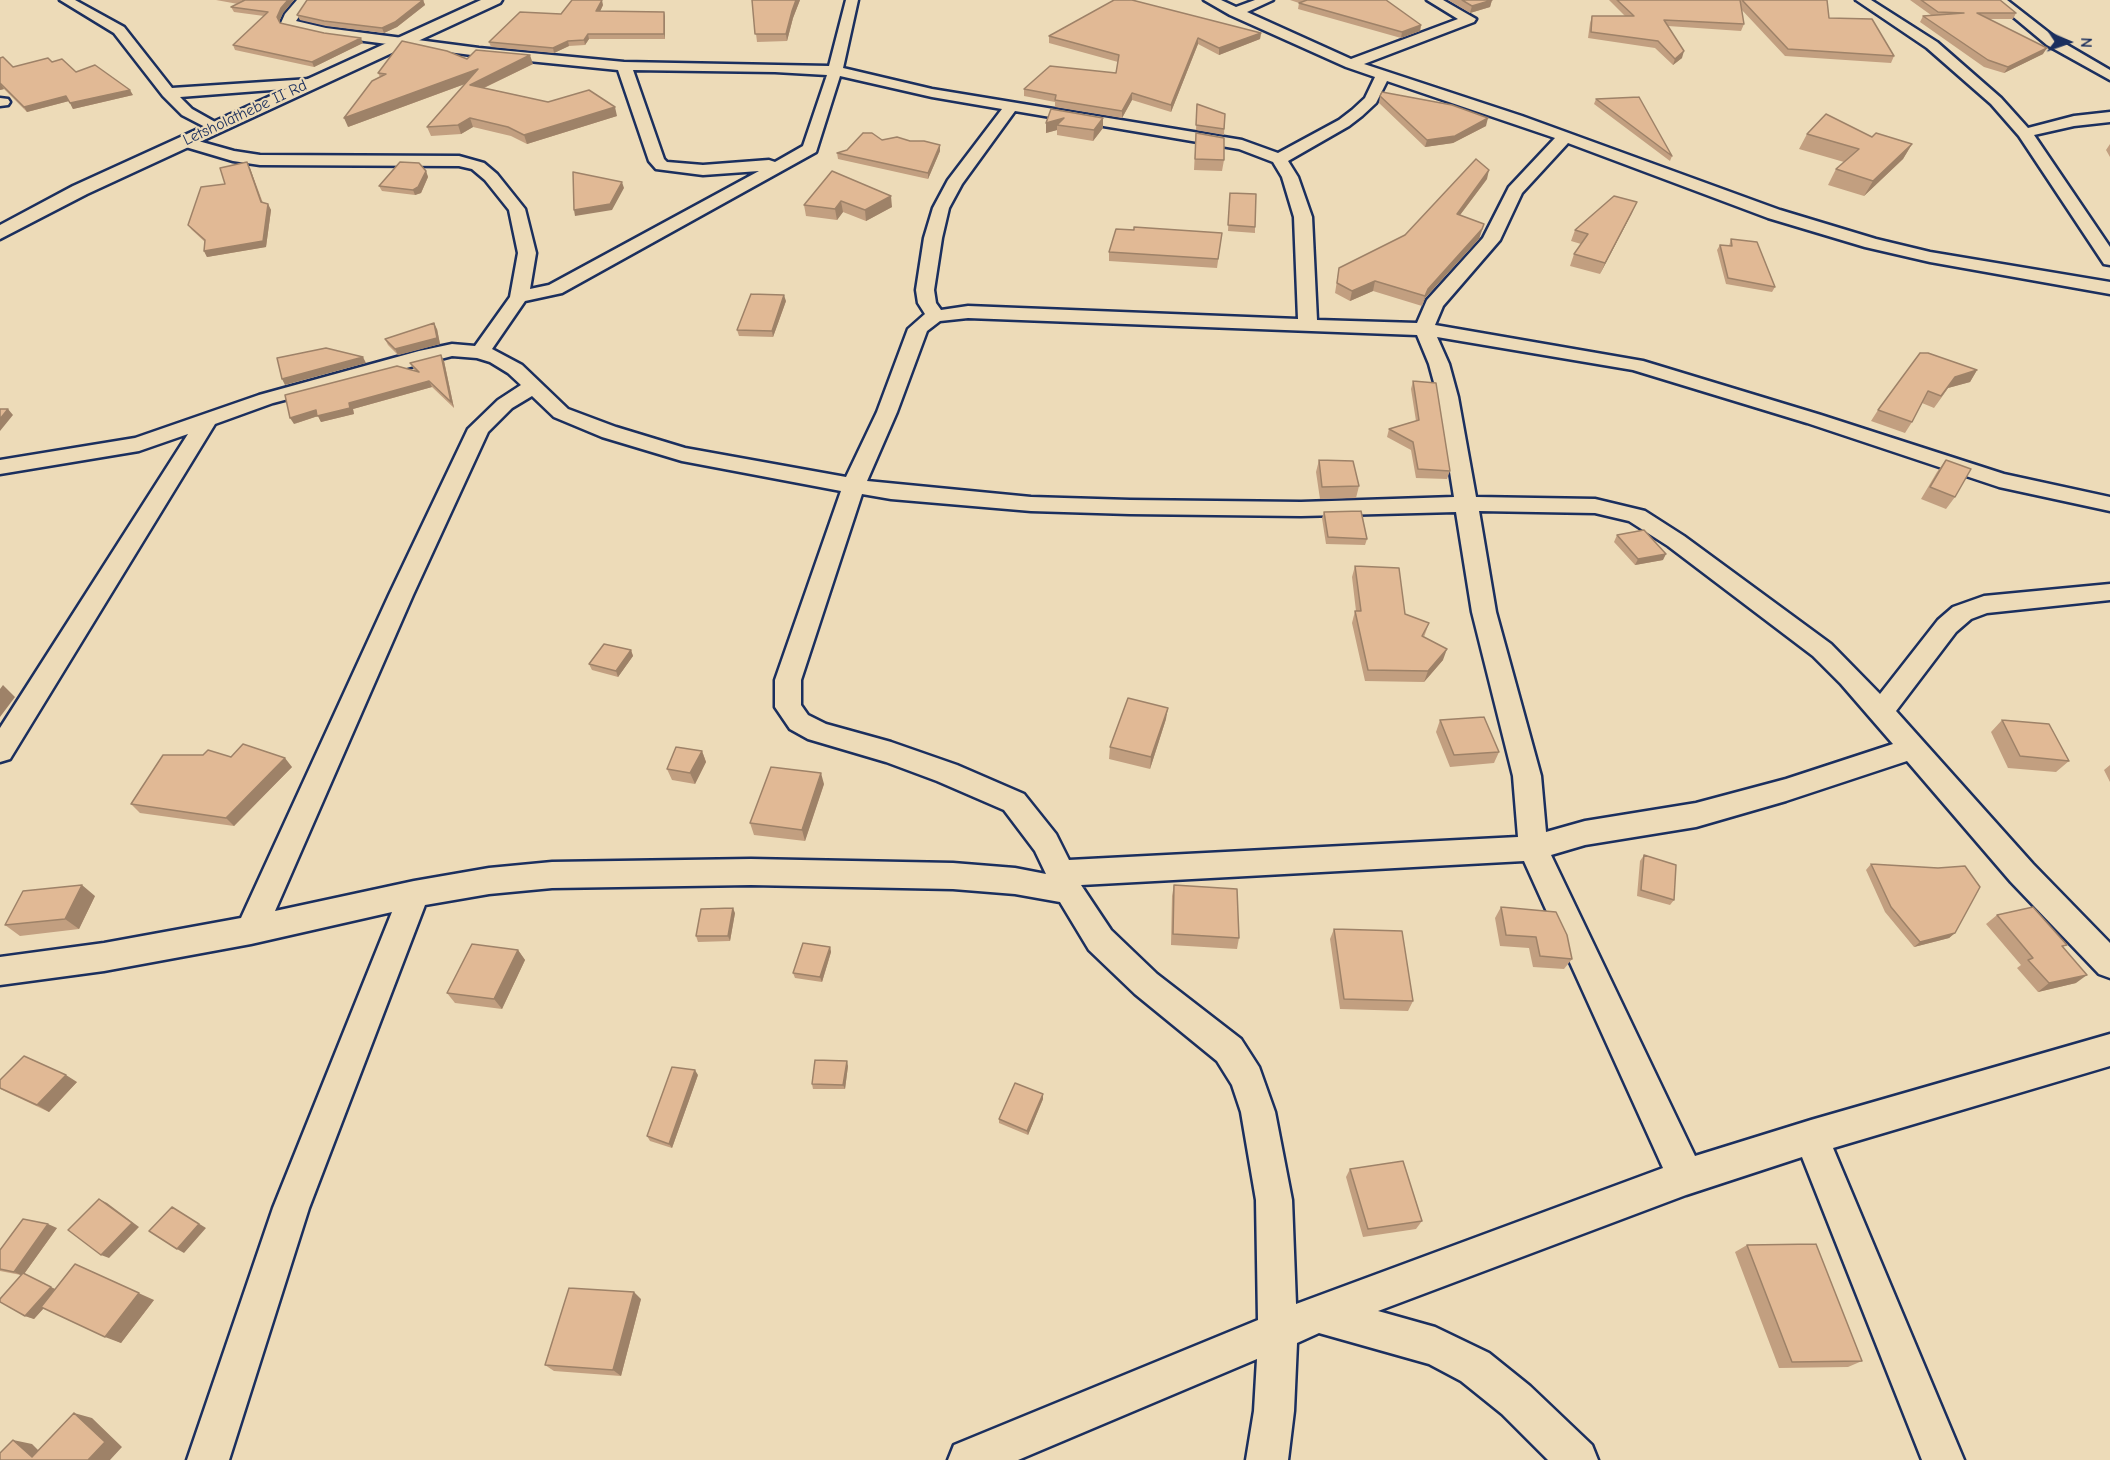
<!DOCTYPE html>
<style>
body{margin:0}
#map{position:relative;width:2110px;height:1460px;overflow:hidden;background:#eddbb8;font-family:"Comic Neue",sans-serif}
canvas{display:block}
.north{position:absolute;left:2038px;top:12px;width:60px;height:60px;-webkit-text-stroke:4px #eddbb8;paint-order:stroke;rotate:92deg;font-size:16px;font-weight:700;line-height:24px;text-align:center;color:#1b2f5e}
.north::after{content:'';display:block;margin:auto;width:21px;height:27px;background:#1b2f5e;clip-path:polygon(50% 0,100% 100%,50% 72%,0 100%)}
</style>
<div id="map">
<canvas width="2110" height="1460"></canvas>
<div class="north">N</div>
</div>
<script>
const ctx = document.querySelector('canvas').getContext('2d');
ctx.lineJoin = 'round';
function poly(rows) {
  const path = new Path2D();
  for (const r of rows) {
    path.moveTo(r[0], r[1]);
    for (let i = 2; i < r.length; i += 2) path.lineTo(r[i], r[i + 1]);
  }
  return path;
}
function stroke(path, color, width, dash) {
  ctx.strokeStyle = color;
  ctx.lineWidth = width;
  ctx.lineCap = dash ? 'butt' : 'round';
  ctx.setLineDash(dash || []);
  ctx.stroke(path);
}
function fill(path, color) {
  ctx.fillStyle = color;
  ctx.fill(path, 'evenodd');
}
function drawText(font, color, halo, rows, align = 'center') {
  ctx.font = font + ' "Comic Neue",sans-serif';
  ctx.lineWidth = 4.5;
  ctx.setLineDash([]);
  ctx.textBaseline = 'middle';
  ctx.strokeStyle = halo;
  ctx.fillStyle = color;
  for (const [text, x, y, turn = 0] of rows) {
    ctx.save();
    ctx.translate(x, y);
    ctx.rotate((+turn || 0) * Math.PI / 180);
    ctx.textAlign = isNaN(turn) ? turn : align;
    if (halo) ctx.strokeText(text, 0, 0);
    ctx.fillText(text, 0, 0);
    ctx.restore();
  }
}
const minor = poly([
 [60,0,75,0,124,27,172,88,310,79,317,83,310,87,180,97,192,109,224,127,216,132,211,130,182,115,163,96,114,33,60,0],
 [297,0,310,0,296,21,326,28,479,48,624,62,829,66,846,0,858,0,843,68,932,89,1242,140,1278,153,1339,120,1352,110,1365,98,1375,77,1346,67,1230,15,1204,0,1221,0,1236,7,1255,0,1273,0,1247,12,1351,59,1458,19,1427,0,1443,0,1476,19,1474,22,1364,64,1522,116,1780,210,1876,239,1930,252,2110,282,2110,294,1930,262,1865,247,1768,218,1568,143,1522,193,1500,240,1443,306,1435,325,1643,361,1821,415,2004,474,2110,497,2110,511,1999,487,1807,423,1633,370,1437,337,1449,364,1458,397,1476,497,1595,499,1645,511,1684,536,1831,644,1880,694,1938,620,1953,607,1984,596,2110,584,2110,600,1987,613,1971,619,1956,632,1896,711,2033,864,2110,943,2110,978,2099,974,2011,882,1907,761,1786,801,1696,827,1585,845,1551,855,1695,1156,1811,1120,2110,1034,2110,1066,1833,1148,1964,1460,1922,1460,1802,1157,1686,1195,1378,1311,1435,1327,1489,1353,1530,1386,1592,1445,1598,1460,1548,1460,1502,1414,1461,1381,1429,1364,1319,1333,1297,1343,1294,1411,1288,1460,1246,1460,1254,1411,1257,1359,1018,1460,948,1460,954,1445,1258,1320,1256,1200,1241,1112,1232,1085,1217,1061,1135,994,1089,950,1060,902,1015,894,953,889,751,885,552,888,489,894,425,905,309,1208,229,1460,187,1460,273,1208,392,912,251,944,104,971,0,985,0,957,104,943,241,918,389,595,468,429,498,400,521,385,508,373,490,362,477,358,452,356,273,403,215,424,10,759,0,762,0,728,188,434,139,451,0,474,0,460,135,438,259,395,419,351,452,344,475,346,510,297,518,253,509,210,485,180,472,169,459,166,260,165,233,161,179,145,176,142,179,139,184,137,234,151,260,155,459,156,484,163,497,174,525,209,536,253,530,289,549,285,759,171,703,175,656,169,649,161,618,70,479,56,326,36,283,26,281,23,285,14,297,0],
 [633,70,775,72,827,75,803,146,775,162,769,160,703,165,667,162,664,159,633,70],
 [840,76,932,97,1002,109,948,180,933,208,924,238,916,290,918,303,925,314,908,329,877,412,846,477,685,448,616,427,568,409,522,365,492,349,525,301,562,293,816,152,840,76],
 [1387,81,1555,138,1509,187,1483,238,1427,300,1417,323,1317,320,1312,217,1298,177,1288,161,1349,126,1362,116,1376,103,1387,81],
 [1015,111,1239,149,1273,162,1282,177,1294,217,1298,319,968,306,941,310,936,303,934,290,942,238,949,208,962,184,1015,111],
 [968,318,1417,335,1429,364,1438,397,1454,497,1301,502,1130,500,1031,497,867,481,897,412,927,331,940,321,968,318],
 [532,396,554,417,602,437,682,461,841,491,775,680,775,707,790,729,808,739,886,762,937,781,1004,810,1035,851,1046,874,1015,868,953,863,751,859,552,862,489,868,414,881,275,911,413,595,488,432,512,408,532,396],
 [862,494,891,499,1031,511,1130,514,1301,516,1456,512,1472,612,1513,776,1518,837,1069,860,1056,834,1024,794,957,765,891,742,826,724,808,715,801,705,801,680,862,494],
 [1479,511,1595,513,1629,521,1668,546,1813,656,1841,684,1893,744,1786,779,1696,803,1585,821,1546,832,1541,776,1496,612,1479,511],
 [1524,861,1663,1168,1296,1304,1292,1200,1275,1112,1259,1067,1241,1039,1157,974,1111,930,1081,885,1524,861],
 [1856,0,1871,0,1937,42,2001,98,2028,128,2074,116,2110,112,2110,122,2074,126,2034,135,2110,247,2110,265,2104,264,2019,136,1991,104,1927,48,1856,0],
 [1993,0,2007,0,2057,39,2110,70,2110,80,2047,45,1993,0],
 [0,98,8,99,10,102,8,105,0,106,0,98]
]);
const tertiary = poly([
 [481,0,502,0,500,3,87,194,0,239,0,225,73,186,481,0]
]);
const wall = poly([
 [216,0,294,0,283,13,279,21,280,23,363,43,314,67,235,50,233,45,264,16,234,12,231,7,238,4],
 [423,0,425,5,397,27,384,33,326,26,300,20,297,15],
 [752,0,800,0,793,18,787,41,757,42],
 [1290,0,1386,0,1421,25,1420,31,1401,38,1298,9,1299,3],
 [1448,0,1492,0,1490,7,1470,13],
 [1609,0,1827,0,1829,18,1894,56,1891,63,1785,56,1741,9,1744,24,1741,31,1668,26,1682,58,1673,65,1655,48,1588,38,1590,23,1592,16,1625,16],
 [1910,0,2000,0,2016,13,2013,19,1990,19,2043,54,2004,73,1984,67,1920,22,1923,16,1931,15],
 [603,5,600,11,664,12,665,17,665,39,589,39,585,45,569,46,554,53,491,47,489,42,561,14],
 [1261,33,1260,39,1219,55,1198,44,1171,112,1132,100,1122,118,1055,107,1055,102,1024,96,1024,89,1116,73,1118,62,1049,43,1049,36],
 [0,58,13,67,52,62,133,95,73,109,69,101,27,112,4,89,0,90],
 [467,59,533,64,484,88,548,102,617,116,527,144,511,136,473,127,461,134,431,136,427,127,465,84,348,127,380,77,378,73],
 [1380,96,1486,126,1453,143,1425,147,1379,103],
 [1596,99,1672,156,1670,161,1594,104],
 [1197,104,1225,114,1224,135,1196,130],
 [1046,123,1103,128,1093,141,1057,135,1057,130,1046,133],
 [1196,133,1224,160,1222,171,1194,170],
 [1807,134,1872,137,1912,144,1903,159,1864,196,1828,185,1836,169,1844,162,1799,149],
 [882,140,940,151,928,179,838,159,837,153],
 [2110,144,2110,157,2106,150],
 [250,168,263,203,268,204,271,210,266,247,207,257,204,251,205,242,192,230,188,225,225,184],
 [426,171,428,177,421,193,415,195,382,191,379,186],
 [832,171,892,207,866,221,843,212,837,220,806,216,804,205],
 [1487,179,1460,215,1484,224,1479,239,1425,298,1422,306,1373,291,1350,301,1335,293,1339,268,1405,235],
 [1230,193,1255,227,1255,233,1228,231],
 [1632,213,1600,274,1570,266,1574,254,1581,244,1571,241,1575,230],
 [1222,233,1217,268,1109,261,1109,252],
 [1731,239,1775,287,1772,292,1726,284,1717,250,1720,245,1729,246],
 [786,301,773,337,739,336,737,330],
 [437,329,440,344,398,355,388,345,385,339],
 [444,361,454,408,432,387,353,409,354,414,321,422,318,416,294,424,415,371,410,363],
 [1977,370,1970,382,1948,388,1934,408,1922,403,1912,422,1905,433,1871,421,1878,410],
 [1413,381,1450,471,1447,479,1416,478,1411,450,1387,437,1389,429,1416,421,1411,389],
 [1319,460,1359,486,1356,498,1320,499,1316,472],
 [1946,460,1955,497,1946,509,1921,499,1937,472],
 [1324,512,1367,539,1365,545,1326,544,1322,518],
 [1617,535,1663,560,1635,565,1614,542],
 [1355,566,1405,614,1429,623,1424,637,1443,660,1424,682,1365,681,1352,623,1355,611,1356,611,1352,577],
 [631,650,633,656,618,677,592,670,589,664],
 [1166,719,1150,769,1109,759,1110,747],
 [1440,720,1499,752,1494,763,1450,767,1436,732],
 [2002,720,2069,761,2056,772,2008,768,1991,732],
 [702,751,706,762,695,784,672,780,667,769],
 [231,757,292,767,234,826,140,813,131,804],
 [2110,765,2110,782,2104,770],
 [824,784,805,841,754,835,750,823],
 [1644,855,1674,900,1670,905,1637,896,1640,861],
 [1871,864,1938,868,1955,933,1949,938,1914,947,1885,912,1866,870],
 [1174,885,1239,938,1237,949,1171,945,1172,896],
 [95,896,79,929,20,936,5,925],
 [1501,907,1572,959,1564,969,1533,967,1529,948,1500,946,1495,918],
 [735,913,730,941,698,942,696,936],
 [1997,915,2063,947,2076,983,2038,992,2017,968,2021,965,1986,924],
 [1334,929,1413,1001,1408,1011,1340,1009,1330,939],
 [830,947,831,952,822,982,795,978,793,973],
 [518,950,525,960,502,1009,455,1003,447,993],
 [848,1066,845,1089,813,1089,812,1084],
 [698,1075,672,1148,650,1141,647,1136],
 [0,1080,77,1082,49,1112,0,1089],
 [1043,1094,1043,1099,1028,1135,999,1123,999,1119],
 [1350,1169,1422,1221,1416,1229,1363,1237,1346,1177],
 [57,1228,24,1274,55,1289,154,1300,121,1343,44,1308,34,1319,25,1316,21,1275,0,1271,0,1250],
 [1747,1245,1862,1361,1848,1367,1779,1368,1735,1252],
 [641,1299,621,1376,554,1371,545,1365]
]);
const shadedWall = poly([
 [288,0,294,0,283,13,279,22,277,17,281,8],
 [423,0,425,5,397,27,384,33,382,28],
 [602,0,603,5,598,16,596,11],
 [796,0,800,0,793,18,787,41,786,34,792,11],
 [1492,0,1490,7,1470,13,1472,6],
 [664,12,665,17,665,39,664,34],
 [1421,25,1420,31,1401,38,1402,32],
 [1261,33,1260,39,1219,55,1219,48],
 [588,34,589,39,585,45,584,40],
 [361,38,363,43,314,67,312,62],
 [1198,38,1198,44,1171,112,1171,105],
 [568,41,569,46,554,53,553,48],
 [2047,48,2043,54,2004,73,2008,67],
 [1684,51,1682,58,1673,65,1675,59],
 [530,55,533,64,473,93,470,85],
 [478,69,481,78,348,127,344,118],
 [0,83,4,89,0,90],
 [130,90,133,95,73,109,70,103],
 [1132,93,1132,100,1122,118,1122,111],
 [66,96,69,101,27,112,24,107],
 [615,107,617,116,527,144,524,135],
 [470,118,473,127,461,134,458,125],
 [1064,118,1057,125,1057,130,1046,133,1046,123],
 [1103,118,1103,128,1093,141,1094,130],
 [1488,118,1486,126,1453,143,1425,147,1427,140],
 [1912,144,1903,159,1864,196,1873,181],
 [940,145,940,151,928,179,928,173],
 [247,162,250,168,264,208,261,202],
 [1489,170,1487,179,1454,223,1457,214],
 [426,171,428,177,421,193,415,195,413,190],
 [622,182,624,188,612,210,575,216,574,210],
 [891,196,892,207,866,221,865,210],
 [841,201,843,212,837,220,835,209],
 [1637,202,1632,213,1600,274,1605,263],
 [268,204,271,210,266,247,207,257,204,251],
 [1484,224,1479,239,1425,298,1422,306,1425,296,1428,289],
 [1375,281,1373,291,1350,301,1352,291],
 [784,295,786,301,773,337,772,331],
 [434,323,437,329,440,344,398,355,395,349],
 [441,355,444,361,454,408,451,402],
 [363,357,366,363,285,385,282,379],
 [1977,370,1970,382,1948,388,1934,408,1955,377],
 [429,381,432,387,353,409,354,414,321,422,318,416,294,424,290,418,316,410,349,403],
 [8,409,13,415,0,431,0,419],
 [1666,554,1663,560,1635,565,1638,559],
 [1447,649,1443,660,1424,682,1428,671],
 [631,650,633,656,618,677,616,671],
 [3,685,15,697,0,717,0,689],
 [1168,708,1166,719,1150,769,1151,757],
 [702,751,706,762,695,784,690,773],
 [285,758,292,767,234,826,226,818],
 [821,773,824,784,805,841,802,830],
 [82,885,95,896,79,929,65,919],
 [733,908,735,913,730,941,728,936],
 [1955,933,1949,938,1914,947,1920,942],
 [830,947,831,952,822,982,820,977],
 [518,950,525,960,502,1009,494,999],
 [2087,975,2076,983,2038,992,2049,983],
 [847,1061,848,1066,845,1089,843,1085],
 [695,1070,698,1075,672,1148,669,1144],
 [66,1075,77,1082,49,1112,37,1105],
 [1043,1094,1043,1099,1028,1135,1027,1131],
 [99,1199,107,1203,139,1227,109,1258,101,1255],
 [172,1207,206,1228,184,1253,177,1249],
 [48,1224,57,1228,24,1274,59,1291,34,1319,25,1316,23,1276,14,1272],
 [92,1272,154,1300,121,1343,105,1337],
 [634,1292,641,1299,621,1376,613,1370],
 [74,1413,92,1418,122,1447,110,1460,88,1460],
 [13,1440,32,1444,48,1460,32,1457]
]);
const building = poly([
 [243,0,288,0,281,8,277,17,280,23,324,33,361,38,312,62,233,45,268,12,231,7,245,0,243,0],
 [307,0,423,0,395,22,382,28,324,21,297,15,307,0],
 [572,0,602,0,596,11,664,12,664,34,588,34,584,40,568,41,553,48,489,42,520,12,561,14,572,0],
 [752,0,796,0,792,11,786,34,755,34,752,0],
 [1114,0,1132,0,1261,33,1219,48,1198,38,1171,105,1132,93,1122,111,1055,100,1056,95,1024,89,1050,66,1116,73,1119,55,1049,36,1114,0],
 [1307,0,1386,0,1421,25,1402,32,1299,3,1307,0],
 [1462,0,1492,0,1472,6,1462,0],
 [1617,0,1740,0,1744,24,1664,20,1684,51,1675,59,1658,41,1591,32,1592,16,1634,16,1617,0],
 [1742,0,1827,0,1829,18,1872,19,1894,56,1788,49,1742,0],
 [1921,0,2000,0,2016,13,1977,13,2047,48,2008,67,1988,60,1923,16,1964,13,1938,12,1921,0],
 [402,41,447,51,467,59,476,50,530,55,470,85,548,102,589,90,615,107,524,135,508,127,470,118,458,125,427,127,478,69,344,118,372,81,386,74,378,73,402,41],
 [3,57,13,67,48,58,52,62,62,59,76,72,95,65,130,90,70,103,66,96,24,107,0,83,0,58,3,57],
 [1382,92,1452,105,1488,118,1455,136,1427,140,1380,96,1382,92],
 [1639,97,1672,156,1596,99,1639,97],
 [1197,104,1225,114,1224,129,1196,125,1197,104],
 [1051,109,1103,118,1094,130,1057,125,1064,118,1046,123,1051,109],
 [1826,114,1872,137,1876,133,1912,144,1873,181,1836,169,1859,149,1807,134,1826,114],
 [863,133,872,133,882,140,897,137,910,141,924,141,940,145,928,173,837,153,847,150,863,133],
 [1196,133,1224,138,1224,160,1195,159,1196,133],
 [1476,159,1489,170,1457,214,1484,224,1482,229,1428,289,1425,296,1375,281,1352,291,1337,283,1339,268,1405,235,1476,159],
 [247,162,261,202,268,204,263,241,204,251,205,240,188,225,201,187,225,184,220,168,247,162],
 [400,162,419,163,426,171,418,187,413,190,379,186,400,162],
 [832,171,891,196,865,210,841,201,835,209,804,205,832,171],
 [573,172,622,182,610,204,574,210,573,172],
 [1230,193,1256,194,1255,227,1228,225,1230,193],
 [1614,196,1637,202,1605,263,1574,254,1588,234,1575,230,1614,196],
 [1134,227,1222,233,1218,259,1109,252,1116,229,1134,230,1134,227],
 [1731,239,1757,242,1775,287,1728,278,1720,245,1732,246,1731,239],
 [751,294,784,295,772,331,737,330,751,294],
 [434,323,437,338,395,349,385,339,434,323],
 [326,348,363,357,282,379,277,358,326,348],
 [1920,353,1928,353,1977,370,1955,377,1941,396,1928,391,1912,422,1878,410,1920,353],
 [441,355,451,402,429,381,349,403,350,408,317,416,316,410,290,418,285,395,397,366,419,372,410,363,441,355],
 [1413,381,1436,383,1450,471,1418,469,1413,442,1389,429,1419,420,1413,381],
 [0,409,8,409,0,419,0,409],
 [1319,460,1353,461,1359,486,1322,487,1319,460],
 [1946,460,1971,469,1955,497,1930,487,1946,460],
 [1361,511,1367,539,1328,537,1324,512,1361,511],
 [1644,530,1666,554,1638,559,1617,535,1644,530],
 [1355,566,1399,568,1405,614,1429,623,1422,636,1447,649,1428,671,1368,670,1355,611,1361,611,1355,566],
 [604,644,631,650,616,671,589,664,604,644],
 [1128,698,1168,708,1151,757,1110,747,1128,698],
 [1484,717,1499,752,1454,755,1440,720,1484,717],
 [2002,720,2049,724,2069,761,2020,756,2002,720],
 [243,744,285,758,226,818,131,804,163,755,203,755,208,750,231,757,243,744],
 [676,747,702,751,690,773,667,769,676,747],
 [771,767,821,773,802,830,750,823,771,767],
 [1644,855,1676,865,1674,900,1641,890,1644,855],
 [1871,864,1938,868,1965,866,1980,887,1955,933,1920,942,1891,907,1871,864],
 [82,885,65,919,5,925,23,891,82,885],
 [1174,885,1237,889,1239,938,1173,934,1174,885],
 [1501,907,1556,912,1567,935,1572,959,1540,956,1536,937,1506,935,1501,907],
 [2033,907,2067,945,2062,946,2087,975,2049,983,2028,960,2033,958,1997,915,2033,907],
 [733,908,728,936,696,936,701,909,733,908],
 [1334,929,1402,931,1413,1001,1344,999,1334,929],
 [803,943,830,947,820,977,793,973,803,943],
 [472,944,518,950,494,999,447,993,472,944],
 [24,1056,66,1075,37,1105,0,1088,0,1080,24,1056],
 [815,1060,847,1061,843,1085,812,1084,815,1060],
 [672,1067,695,1070,669,1144,647,1136,672,1067],
 [1015,1083,1043,1094,1027,1131,999,1119,1015,1083],
 [1403,1161,1422,1221,1368,1229,1350,1169,1403,1161],
 [99,1199,132,1223,101,1255,68,1230,99,1199],
 [172,1207,199,1224,177,1249,149,1231,172,1207],
 [23,1219,48,1224,14,1272,0,1269,0,1250,23,1219],
 [1816,1244,1862,1361,1792,1362,1747,1245,1816,1244],
 [75,1264,139,1293,105,1337,41,1307,75,1264],
 [23,1273,51,1287,25,1316,0,1302,0,1299,23,1273],
 [569,1288,634,1292,613,1370,545,1365,569,1288],
 [74,1413,105,1442,88,1460,0,1460,0,1453,13,1440,32,1457,74,1413]
]);
const farStreetnames = [
 ["Letsholathebe II Rd",245,113,-25]
];
stroke(minor, '#1b2f5e', 5);
stroke(tertiary, '#1b2f5e', 5);
fill(minor, '#eddbb8');
fill(tertiary, '#eddbb8');
fill(wall, '#c29f80');
fill(shadedWall, '#9e8268');
fill(building, '#e1b995');
stroke(building, '#9e8268', 1.5);
drawText('16px', '#1b2f5e', '#eddbb8', farStreetnames);
</script>
